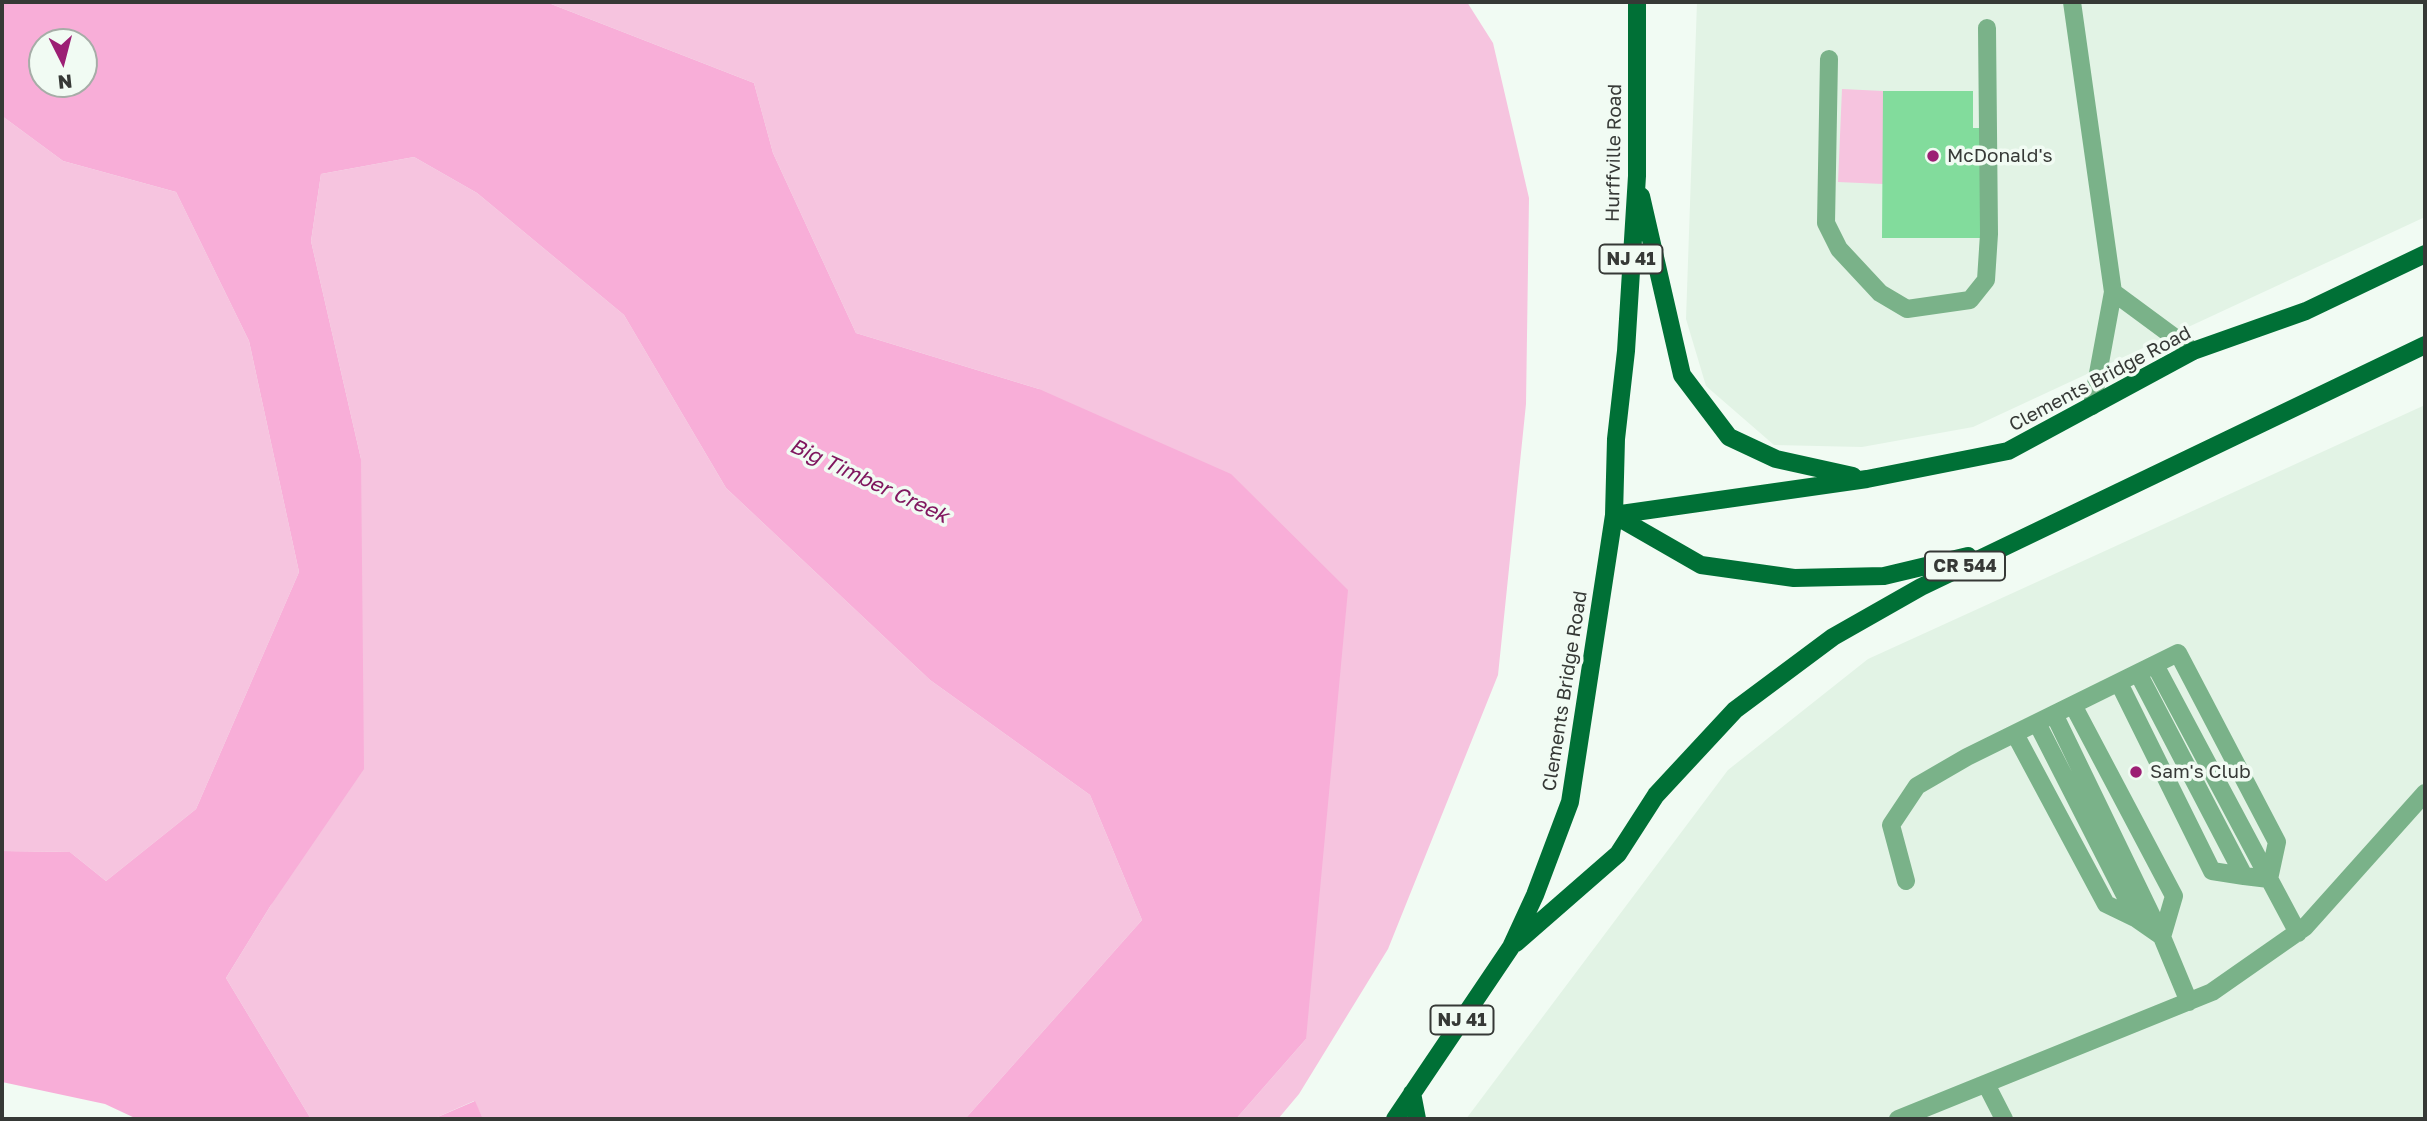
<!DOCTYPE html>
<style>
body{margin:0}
#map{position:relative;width:2427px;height:1121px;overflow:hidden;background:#f1fbf3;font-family:"Golos Text",sans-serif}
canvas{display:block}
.frame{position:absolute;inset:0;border:4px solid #363936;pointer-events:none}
.north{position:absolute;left:28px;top:28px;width:70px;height:70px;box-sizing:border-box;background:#f1fbf3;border:2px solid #a6ada7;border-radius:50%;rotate:174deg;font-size:19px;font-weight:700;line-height:28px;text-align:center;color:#363936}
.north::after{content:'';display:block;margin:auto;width:24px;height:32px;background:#9c1f74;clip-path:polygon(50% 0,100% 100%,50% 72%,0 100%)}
</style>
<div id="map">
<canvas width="2427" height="1121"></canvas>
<div class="frame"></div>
<div class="north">N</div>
</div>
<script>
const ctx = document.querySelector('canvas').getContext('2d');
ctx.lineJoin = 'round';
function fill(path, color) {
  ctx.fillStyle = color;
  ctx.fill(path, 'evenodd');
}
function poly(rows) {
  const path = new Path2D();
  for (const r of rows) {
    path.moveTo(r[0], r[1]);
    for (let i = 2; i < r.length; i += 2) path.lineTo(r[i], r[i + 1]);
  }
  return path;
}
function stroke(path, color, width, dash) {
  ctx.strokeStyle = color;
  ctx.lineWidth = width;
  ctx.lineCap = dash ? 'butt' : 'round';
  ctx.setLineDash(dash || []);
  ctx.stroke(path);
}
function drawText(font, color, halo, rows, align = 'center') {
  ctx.font = font + ' "Golos Text",sans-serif';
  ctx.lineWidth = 7;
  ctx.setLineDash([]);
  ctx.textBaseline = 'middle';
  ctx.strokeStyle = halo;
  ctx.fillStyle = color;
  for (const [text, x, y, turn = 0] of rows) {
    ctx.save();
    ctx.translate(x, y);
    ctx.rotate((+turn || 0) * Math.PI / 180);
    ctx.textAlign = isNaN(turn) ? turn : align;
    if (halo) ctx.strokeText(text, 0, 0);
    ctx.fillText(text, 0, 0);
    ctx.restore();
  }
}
const built = poly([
 [1697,2,2425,2,2425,217,1973,427,1862,447,1774,445,1706,386,1686,319],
 [2425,405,2425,1119,1466,1119,1728,770,1868,659]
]);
const green = poly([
 [546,2,1467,2,1493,43,1529,198,1526,404,1498,675,1388,949,1299,1094,1278,1119,1236,1119,1306,1039,1039,389,856,333,773,153,754,83],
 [1842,89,1883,91,1883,184,1838,182],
 [2,116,63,161,176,192,249,341,299,572,196,809,106,881,70,852,2,851],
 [414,157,477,193,624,315,726,488,930,680,1090,795,1142,920,965,1119,483,1119,474,1101,433,1119,311,1119,226,978,271,905,361,459,311,241,321,174]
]);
const water = poly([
 [2,2,546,2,754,83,773,153,856,333,1039,389,1231,474,1348,590,1306,1039,1236,1119,965,1119,1142,920,1090,795,930,680,726,488,624,315,477,193,414,157,321,174,311,241,361,459,364,769,271,905,226,978,311,1119,137,1119,105,1104,2,1082,2,851,70,852,106,881,196,809,299,572,249,341,176,192,63,161,2,116],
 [42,42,84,42,84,84,42,84],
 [475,1101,483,1119,433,1119]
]);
const building = poly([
 [1883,91,1973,91,1973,128,1983,128,1982,238,1882,238]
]);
const service = poly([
 [2072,2,2113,292,2092,406],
 [1829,59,1826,223,1839,249,1880,293,1907,309,1970,300,1986,280,1989,234,1987,28],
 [2113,292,2193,351],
 [2155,665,2298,933],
 [2138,673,2244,876,2269,879],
 [2119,683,2212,871,2244,876],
 [2073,705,2174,896,2162,937],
 [2054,714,2162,937,2189,1002],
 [2037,723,2137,919,2160,935],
 [2015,734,2106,904,2137,919],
 [1906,881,1891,825,1917,786,1967,757,2178,653,2277,842,2269,879],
 [1986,1084,2004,1119],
 [1898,1119,2212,992,2305,927,2425,793]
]);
const primary = poly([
 [1641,196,1682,375,1729,437,1776,459,1853,476],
 [1614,515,1867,479,2008,451,2193,351,2306,311,2425,254],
 [1614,515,1701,565,1794,578,1884,576,1968,556],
 [1516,943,1618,854,1656,795,1735,710,1833,637,1921,587,2425,345],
 [1412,1093,1417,1119],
 [1395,1119,1511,947,1535,895,1570,802,1614,515,1616,439,1626,351,1637,176,1637,2]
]);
const markers = [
 [1933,156,7,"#9c1f74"],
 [2136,772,7,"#9c1f74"]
];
const shields = [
 [1631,259,63],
 [1965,566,80],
 [1462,1020,63]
];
const shieldNames = [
 ["NJ 41",1631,259],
 ["CR 544",1965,566],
 ["NJ 41",1462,1020]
];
const streetNames = [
 ["Hurffville Road",1614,153,-89],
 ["Clements Bridge Road",2100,379,-28],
 ["Clements Bridge Road",1565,691,-81]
];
const poiNames = [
 ["McDonald's",1947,156],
 ["Sam's Club",2150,772]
];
const waterNames = [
 ["Big Timber Creek",869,481,25]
];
fill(built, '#e2f3e5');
fill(green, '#f6c4df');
fill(water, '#f8aed8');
fill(building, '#82dc9c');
stroke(service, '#7ab289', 18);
stroke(primary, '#007036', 18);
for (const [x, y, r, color] of markers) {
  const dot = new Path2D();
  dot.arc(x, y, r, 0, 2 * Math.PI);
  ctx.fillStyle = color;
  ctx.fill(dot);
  stroke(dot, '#f1fbf3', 2.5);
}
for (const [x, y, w] of shields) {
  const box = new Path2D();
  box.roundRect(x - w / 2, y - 14.5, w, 29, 5);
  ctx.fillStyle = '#f1fbf3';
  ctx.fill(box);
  stroke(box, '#363936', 2);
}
drawText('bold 18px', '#363936', null, shieldNames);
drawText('19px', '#363936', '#f1fbf3', streetNames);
drawText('19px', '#363936', '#f1fbf3', poiNames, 'left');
drawText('italic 21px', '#80175f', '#f1fbf3', waterNames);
</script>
